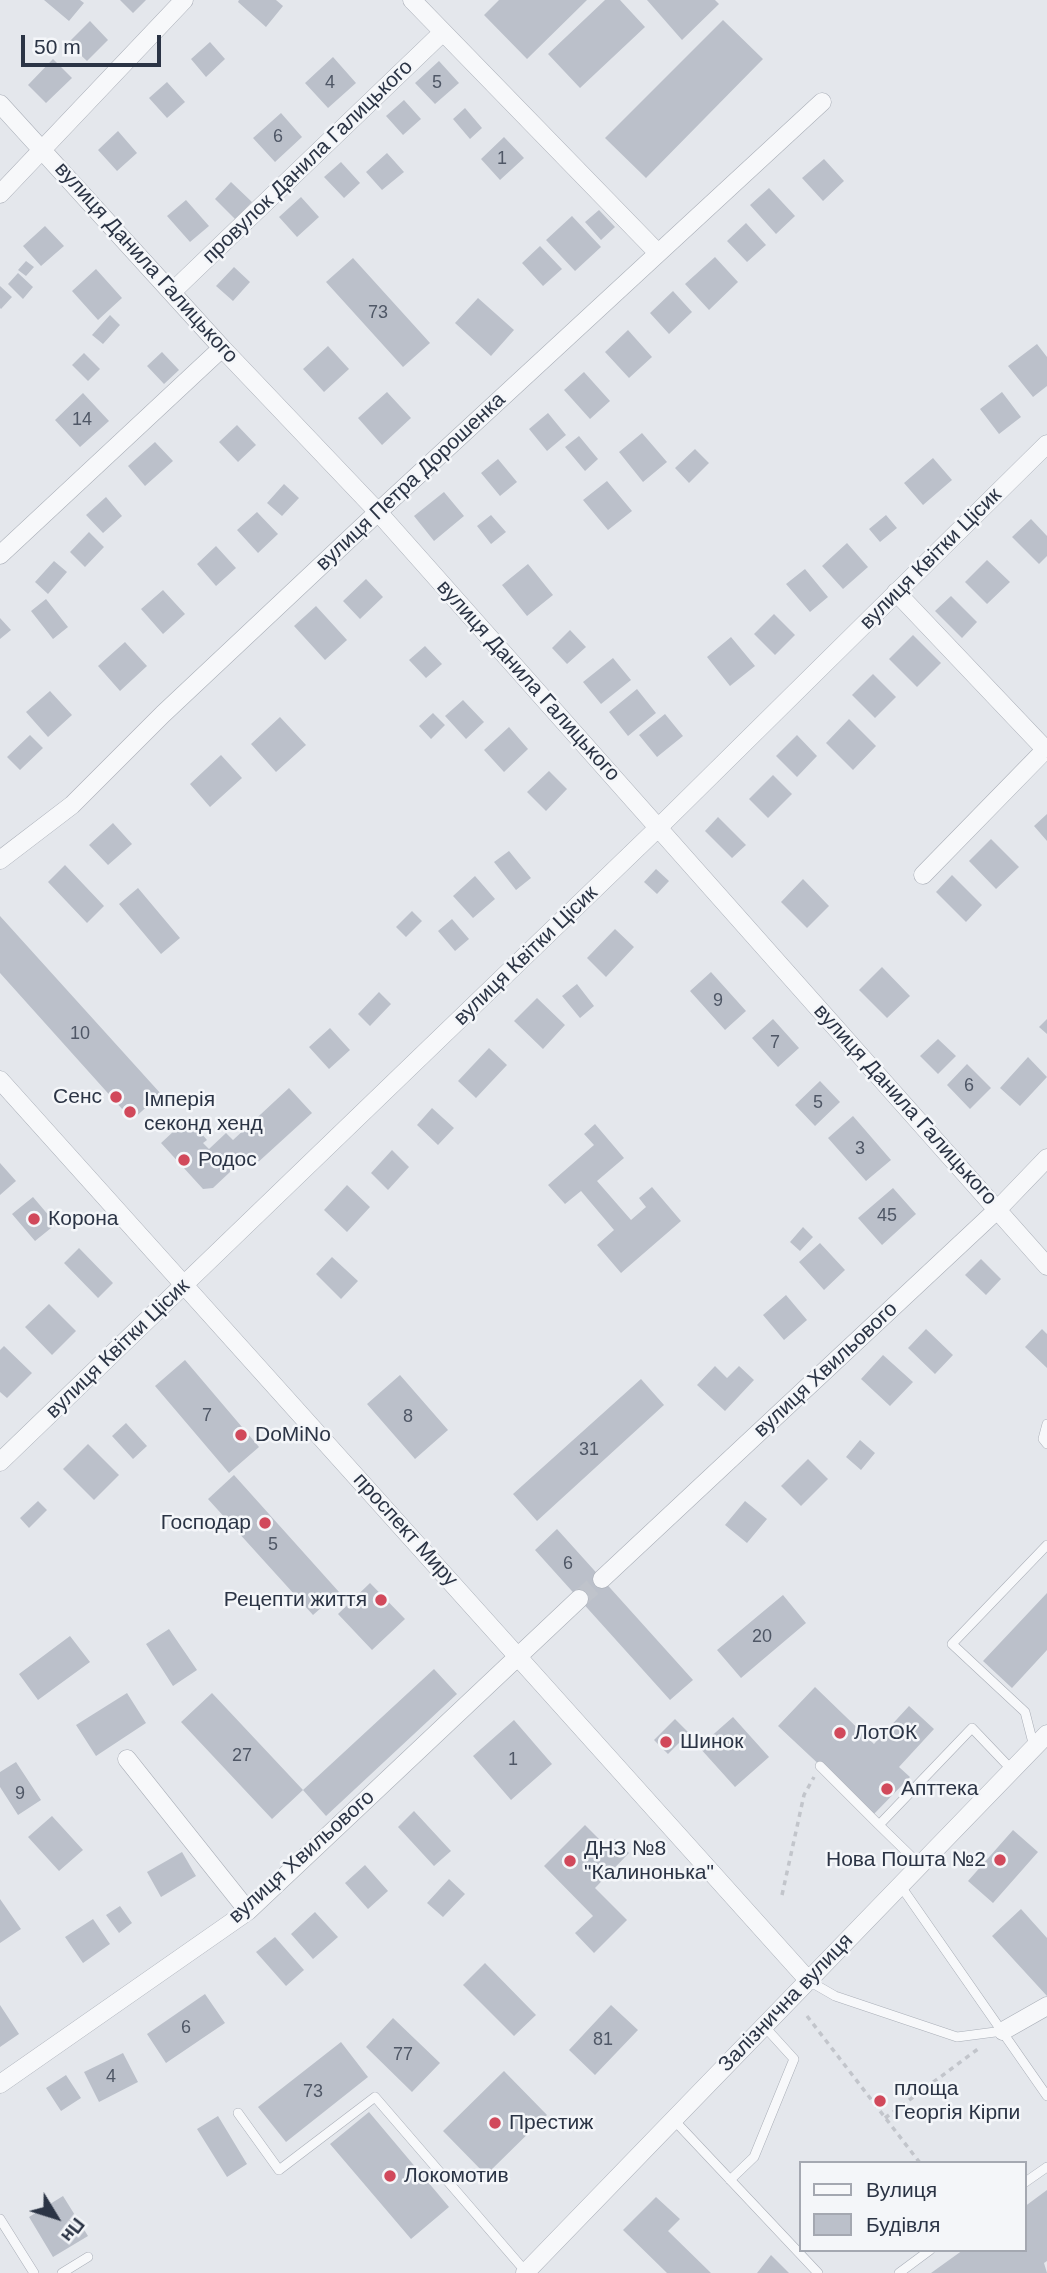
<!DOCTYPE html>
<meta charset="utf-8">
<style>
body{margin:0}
#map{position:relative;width:1047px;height:2273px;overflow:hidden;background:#e4e7ec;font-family:Arial,sans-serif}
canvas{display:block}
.legend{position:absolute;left:799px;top:2161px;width:228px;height:91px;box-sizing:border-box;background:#f4f6f9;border:2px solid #a4a8b1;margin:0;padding:9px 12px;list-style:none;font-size:21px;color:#2b3445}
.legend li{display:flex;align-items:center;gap:14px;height:35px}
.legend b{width:35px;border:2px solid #a4a8b1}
.north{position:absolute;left:21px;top:2182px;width:70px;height:70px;-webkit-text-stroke:5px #f4f6f9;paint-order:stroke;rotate:128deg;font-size:19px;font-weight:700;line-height:28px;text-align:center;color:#2b3445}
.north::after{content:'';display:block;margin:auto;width:24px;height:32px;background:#2b3445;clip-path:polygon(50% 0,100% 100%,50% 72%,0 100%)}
.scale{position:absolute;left:21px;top:35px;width:140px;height:32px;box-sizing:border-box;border:4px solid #2b3445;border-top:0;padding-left:9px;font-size:21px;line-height:24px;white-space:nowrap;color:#2b3445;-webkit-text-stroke:5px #f4f6f9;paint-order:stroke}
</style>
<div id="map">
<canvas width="1047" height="2273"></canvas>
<ul class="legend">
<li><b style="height:9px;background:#f7f8fa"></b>Вулиця</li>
<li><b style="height:19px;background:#bbc0ca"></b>Будівля</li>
</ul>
<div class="north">Пн</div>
<div class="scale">50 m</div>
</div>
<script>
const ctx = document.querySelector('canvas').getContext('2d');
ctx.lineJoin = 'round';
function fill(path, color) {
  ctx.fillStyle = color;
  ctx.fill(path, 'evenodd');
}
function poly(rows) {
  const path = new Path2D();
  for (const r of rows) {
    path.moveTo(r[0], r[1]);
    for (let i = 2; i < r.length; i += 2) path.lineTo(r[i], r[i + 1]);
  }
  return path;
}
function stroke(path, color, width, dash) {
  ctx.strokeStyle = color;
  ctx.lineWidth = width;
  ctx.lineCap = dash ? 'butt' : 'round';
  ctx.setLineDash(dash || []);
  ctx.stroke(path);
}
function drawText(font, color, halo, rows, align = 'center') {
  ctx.font = font + ' Arial,sans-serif';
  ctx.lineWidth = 5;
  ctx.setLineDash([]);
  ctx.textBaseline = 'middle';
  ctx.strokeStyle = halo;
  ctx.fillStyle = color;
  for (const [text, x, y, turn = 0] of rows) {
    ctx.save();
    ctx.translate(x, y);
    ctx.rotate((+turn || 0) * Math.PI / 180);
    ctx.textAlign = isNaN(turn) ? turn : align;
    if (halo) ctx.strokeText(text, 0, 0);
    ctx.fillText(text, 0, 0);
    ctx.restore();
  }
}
const building = poly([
 [44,0,80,0,84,3,69,21],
 [120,0,146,0,133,13],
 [239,0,276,0,283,6,266,27,238,2],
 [499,0,587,0,527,59,484,15],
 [605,0,620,0,645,27,580,88,548,54],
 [647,0,715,0,719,4,682,40],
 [723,20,763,59,646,178,605,138],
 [90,21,108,40,87,61,68,43],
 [210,42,225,59,206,77,191,59],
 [333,57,356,83,328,108,305,83],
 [53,59,72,78,46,103,28,85],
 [439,61,459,83,435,104,415,83],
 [167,82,185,102,167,118,149,98],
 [404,100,421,119,403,135,386,116],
 [465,108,482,128,470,139,453,119],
 [281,113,302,137,275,162,253,138],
 [118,131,137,153,117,171,98,150],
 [504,137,524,158,500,180,481,159],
 [387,153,404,172,382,190,366,172],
 [824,159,844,181,823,201,802,178],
 [341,162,360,183,344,198,324,177],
 [231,182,252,202,235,219,215,199],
 [769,188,795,216,776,234,750,205],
 [301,197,319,217,297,237,279,217],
 [186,200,209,226,190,242,167,216],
 [599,210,615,227,601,240,585,222],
 [572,216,601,247,575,271,546,240],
 [746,223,766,245,747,262,727,241],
 [45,226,64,246,41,266,23,246],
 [540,246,562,269,543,286,522,263],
 [715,257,738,282,709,310,685,284],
 [353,258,430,343,403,367,326,282],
 [26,261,34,267,26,276,18,270],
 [234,267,250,282,233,301,216,286],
 [96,269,122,298,98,320,72,291],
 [18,273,33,287,23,299,8,284],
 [0,286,12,297,1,309,0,308],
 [673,291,692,312,669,334,650,313],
 [478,298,514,330,491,356,455,323],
 [110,315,120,325,103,344,92,335],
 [628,330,652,357,629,378,605,352],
 [1037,344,1047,357,1047,386,1033,397,1008,366],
 [328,346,349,369,324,392,303,369],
 [162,352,179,370,164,384,147,366],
 [84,353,100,369,88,381,72,365],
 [584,372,610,401,590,419,564,390],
 [387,392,411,418,382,445,358,418],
 [1002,392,1021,417,999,434,980,409],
 [83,393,109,421,80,447,55,420],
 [548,413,566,435,547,451,529,429],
 [237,425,256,445,238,462,219,442],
 [642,433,667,462,643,482,619,452],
 [579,436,598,459,585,471,565,447],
 [155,442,173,461,145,486,128,466],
 [695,449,709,463,689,483,675,468],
 [933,458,952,480,923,505,904,483],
 [498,459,517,482,500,496,481,473],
 [607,481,632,511,608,530,583,500],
 [284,484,299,498,282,516,267,503],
 [444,492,464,516,434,541,414,516],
 [106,497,122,516,103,533,86,515],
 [257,512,278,534,258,553,237,530],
 [491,515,506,532,491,544,477,526],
 [886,515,897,528,880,542,869,529],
 [1031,519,1047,536,1047,556,1039,564,1012,537],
 [89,532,104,547,85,567,70,552],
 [847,543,868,567,843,589,822,566],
 [216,546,236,568,216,586,197,564],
 [987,560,1010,582,987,604,965,582],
 [54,561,67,572,48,594,35,582],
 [528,564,553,595,527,616,502,585],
 [805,569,828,597,810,612,786,584],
 [366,579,383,597,360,619,343,601],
 [163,590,185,614,163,634,141,609],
 [951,596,977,622,962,638,935,611],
 [46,599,68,627,53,639,31,611],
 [316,606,347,640,325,660,294,626],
 [774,614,795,635,775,655,754,634],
 [0,618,11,630,0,639],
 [570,630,586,647,567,664,552,648],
 [913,635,941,663,917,687,889,659],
 [731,637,755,666,730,686,707,657],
 [125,642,147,666,120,691,98,666],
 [425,646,442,664,426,678,409,660],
 [613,658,631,680,601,704,583,682],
 [873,674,896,697,875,718,852,695],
 [637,689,656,713,628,736,609,712],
 [50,691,72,715,48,737,26,712],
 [463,700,484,722,466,739,445,716],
 [433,713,445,725,431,739,419,726],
 [665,714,683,736,657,757,639,735],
 [280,717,306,745,276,772,251,744],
 [849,719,876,746,853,770,826,743],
 [509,727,528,749,504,772,484,750],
 [30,735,43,748,20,770,7,757],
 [797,735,817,756,797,777,776,756],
 [221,755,242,778,210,807,190,784],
 [549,771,567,789,546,811,527,792],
 [773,775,792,794,768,818,749,799],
 [1047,814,1047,841,1034,826],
 [718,817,746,845,732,858,705,831],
 [113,823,132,844,108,865,89,845],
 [991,839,1019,867,996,889,969,861],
 [509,851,531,878,516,890,494,862],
 [65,865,104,906,87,923,48,882],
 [656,869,669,881,657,894,644,882],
 [952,875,982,905,966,922,936,892],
 [475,876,495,899,473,918,453,896],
 [803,879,829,906,807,928,781,902],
 [138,888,180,938,161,954,119,904],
 [412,911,422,921,406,937,396,927],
 [0,916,161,1094,132,1120,0,973],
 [452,919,469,939,455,951,438,931],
 [615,929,634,947,606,977,587,958],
 [882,967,910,996,887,1018,859,990],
 [711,972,746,1011,725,1030,690,991],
 [577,984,594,1006,580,1018,562,996],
 [379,992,391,1004,370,1026,358,1014],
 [537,998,565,1025,543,1049,514,1021],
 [773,1019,799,1048,778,1067,752,1038],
 [1047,1019,1047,1034,1039,1027],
 [330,1028,350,1050,329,1069,309,1047],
 [938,1039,956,1056,938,1074,920,1056],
 [489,1048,507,1065,476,1098,458,1081],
 [1028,1057,1047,1077,1020,1106,1000,1088],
 [967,1064,991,1088,970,1109,947,1085],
 [820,1081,840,1102,815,1126,795,1105],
 [289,1088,312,1113,255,1165,247,1156,213,1188,203,1189,161,1143,188,1118,207,1140,203,1143,209,1149,226,1133,233,1140],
 [432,1108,454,1128,438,1145,417,1125],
 [853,1116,891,1160,866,1181,828,1138],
 [595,1124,624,1158,597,1181,631,1220,646,1207,639,1198,652,1187,681,1221,621,1273,597,1245,614,1230,581,1191,565,1204,548,1185,594,1145,584,1134],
 [392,1150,409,1167,388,1190,371,1173],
 [0,1163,16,1181,0,1195],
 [347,1185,370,1207,347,1232,324,1210],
 [893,1188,916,1214,882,1245,858,1218],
 [33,1197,56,1224,35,1241,12,1214],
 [803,1227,813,1237,800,1251,790,1242],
 [820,1243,845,1270,824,1290,799,1262],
 [79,1248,113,1283,98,1298,64,1263],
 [332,1257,358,1281,341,1299,316,1274],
 [981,1259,1001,1279,986,1295,965,1275],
 [786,1295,807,1320,784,1340,763,1315],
 [49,1304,76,1331,52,1355,25,1327],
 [926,1329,953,1355,935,1374,908,1348],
 [1042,1329,1047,1334,1047,1368,1025,1347],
 [4,1346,32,1373,7,1398,0,1392,0,1350],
 [883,1355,913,1382,890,1406,861,1379],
 [185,1360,259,1447,229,1473,155,1386],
 [715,1366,727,1378,739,1366,754,1380,725,1411,697,1385],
 [400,1375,448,1430,415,1459,367,1404],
 [641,1379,664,1405,537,1521,513,1494],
 [126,1423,147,1446,133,1459,112,1436],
 [860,1440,875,1453,861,1470,846,1457],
 [88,1444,119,1475,94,1500,63,1469],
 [808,1459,828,1479,801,1506,781,1486],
 [234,1475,339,1592,313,1615,208,1499],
 [38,1501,47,1510,29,1528,20,1518],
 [745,1501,767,1519,747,1543,725,1525],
 [557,1529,693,1680,670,1700,535,1550],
 [370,1583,405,1619,372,1650,338,1614],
 [1047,1593,1047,1650,1012,1688,983,1661],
 [783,1595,806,1623,741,1678,717,1650],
 [169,1629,197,1670,173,1686,146,1644],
 [70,1636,90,1662,38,1700,19,1674],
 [434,1669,457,1694,326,1816,303,1790],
 [815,1687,874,1744,909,1706,934,1729,899,1767,910,1777,873,1815,778,1726],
 [127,1693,146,1723,96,1756,76,1725],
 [212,1693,303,1790,272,1819,181,1722],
 [733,1717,769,1757,735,1787,699,1747],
 [675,1719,689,1733,668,1754,654,1740],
 [514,1720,552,1764,511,1800,473,1756],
 [16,1762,41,1800,18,1815,0,1787,0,1772],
 [414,1811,451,1851,434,1866,398,1827],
 [52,1816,83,1850,59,1871,28,1837],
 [585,1825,607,1847,615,1839,629,1853,595,1888,627,1920,594,1953,575,1933,593,1916,544,1866],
 [1013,1830,1038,1852,993,1903,968,1881],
 [182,1852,196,1876,161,1897,147,1872],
 [365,1865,388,1891,368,1909,345,1883],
 [449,1879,465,1894,443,1917,427,1903],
 [0,1899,21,1929,0,1943],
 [120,1906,132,1923,119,1933,106,1915],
 [1021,1909,1047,1938,1047,1996,992,1936],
 [315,1912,338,1937,313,1959,291,1934],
 [93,1919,110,1944,83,1963,65,1937],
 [275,1937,304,1970,286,1986,256,1952],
 [485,1963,536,2015,514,2036,463,1985],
 [205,1994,225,2023,166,2063,147,2034],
 [0,2005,19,2034,0,2047],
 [611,2005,638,2030,595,2075,569,2050],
 [393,2018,440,2063,412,2092,366,2047],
 [341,2042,368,2077,286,2142,258,2107],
 [123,2053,138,2082,99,2102,84,2072],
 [504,2071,547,2115,486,2175,443,2131],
 [66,2075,81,2098,61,2111,46,2088],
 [369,2112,449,2207,411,2239,330,2144],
 [218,2116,247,2164,227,2177,197,2129],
 [1047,2190,1047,2261,1044,2263,1047,2273,931,2273,963,2250,1024,2250,1024,2207],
 [63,2196,88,2236,53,2257,29,2217],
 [656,2197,680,2219,668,2231,711,2273,667,2273,623,2230],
 [771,2255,789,2273,757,2273]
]);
const streetTunnel = poly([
 [579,1599,602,1579]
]);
const path = poly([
 [782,1895,804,1795,814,1777],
 [807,2016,920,2163],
 [885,2118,978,2049]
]);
const lane = poly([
 [1047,1424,1043,1439,1047,1444],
 [1034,1747,1025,1712,952,1644,1047,1545],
 [820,1766,879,1825,972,1728,1012,1770],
 [879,1825,920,1865],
 [900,1885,1047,2096],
 [809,1981,835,1996,957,2037,1003,2031],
 [238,2113,279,2170,375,2097,526,2272],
 [673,2119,818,2273],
 [730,2180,754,2157,794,2059,764,2026],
 [1024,2183,1047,2167],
 [0,2219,34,2273],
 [62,2273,88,2257],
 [899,2273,930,2250]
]);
const street = poly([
 [412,0,658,253],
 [0,104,222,348,378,512,1047,1266],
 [0,194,184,0],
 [172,292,443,32],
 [0,555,222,348],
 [896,592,1045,749],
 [0,860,72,805,163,714,378,512,822,102],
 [923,875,1047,748],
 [0,1080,809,1981],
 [0,1462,659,827,1047,444],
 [602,1579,998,1209,1047,1158],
 [127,1759,248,1911],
 [1003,2031,1047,2006],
 [0,2084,248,1911,579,1599],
 [525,2273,1047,1734]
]);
const markers = [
 [116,1097,7,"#d1495b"],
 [130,1112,7,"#d1495b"],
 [184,1160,7,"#d1495b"],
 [34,1219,7,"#d1495b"],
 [241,1435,7,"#d1495b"],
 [265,1523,7,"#d1495b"],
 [381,1600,7,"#d1495b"],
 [840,1733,7,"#d1495b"],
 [666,1742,7,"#d1495b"],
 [887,1789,7,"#d1495b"],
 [1000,1860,7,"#d1495b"],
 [570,1861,7,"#d1495b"],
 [880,2101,7,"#d1495b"],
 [495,2123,7,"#d1495b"],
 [390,2176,7,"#d1495b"]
];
const numberNames = [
 ["4",330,83],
 ["5",437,83],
 ["6",278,137],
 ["1",502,159],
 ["73",378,313],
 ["14",82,420],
 ["9",718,1001],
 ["10",80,1034],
 ["7",775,1043],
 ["6",969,1086],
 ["5",818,1103],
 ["3",860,1149],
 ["45",887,1216],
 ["7",207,1416],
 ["8",408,1417],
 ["31",589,1450],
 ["5",273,1545],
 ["6",568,1564],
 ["20",762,1637],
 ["27",242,1756],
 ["1",513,1760],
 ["9",20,1794],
 ["6",186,2028],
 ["81",603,2040],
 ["77",403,2055],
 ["4",111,2077],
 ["73",313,2092]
];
const streetNames = [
 ["провулок Данила Галицького",308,162,-44],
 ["вулиця Данила Галицького",146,263,48],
 ["вулиця Петра Дорошенка",411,482,-43],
 ["вулиця Квітки Цісик",931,559,-45],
 ["вулиця Данила Галицького",528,681,48],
 ["вулиця Квітки Цісик",526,956,-44],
 ["вулиця Данила Галицького",905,1105,48],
 ["вулиця Квітки Цісик",118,1349,-44],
 ["вулиця Хвильового",826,1370,-43],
 ["проспект Миру",405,1530,48],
 ["вулиця Хвильового",302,1857,-42],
 ["Залізнична вулиця",786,2003,-46]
];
const poiNames = [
 ["Сенс",102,1097,"right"],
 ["Імперія",144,1100],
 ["секонд хенд",144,1124],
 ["Родос",198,1160],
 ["Корона",48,1219],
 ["DoMiNo",255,1435],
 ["Господар",251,1523,"right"],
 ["Рецепти життя",367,1600,"right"],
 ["ЛотОК",854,1733],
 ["Шинок",680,1742],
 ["Апттека",901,1789],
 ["ДНЗ №8",584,1849],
 ["\"Калинонька\"",584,1873],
 ["Нова Пошта №2",986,1860,"right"],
 ["площа",894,2089],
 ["Георгія Кірпи",894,2113],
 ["Престиж",509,2123],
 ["Локомотив",404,2176]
];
fill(building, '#bbc0ca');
stroke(streetTunnel, '#bfc3cb', 18, [18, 9]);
stroke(lane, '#a9aeb7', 10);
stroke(street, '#a9aeb7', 19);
stroke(path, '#c2c5cb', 3.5, [5, 5]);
stroke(lane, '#f7f8fa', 9);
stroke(street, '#f7f8fa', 18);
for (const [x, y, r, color] of markers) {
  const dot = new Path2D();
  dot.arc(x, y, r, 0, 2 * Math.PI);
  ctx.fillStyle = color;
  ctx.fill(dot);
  stroke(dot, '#f4f6f9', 2.5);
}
drawText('18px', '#4f5766', null, numberNames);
drawText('21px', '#2b3445', '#f4f6f9', streetNames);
drawText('21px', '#2b3445', '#f4f6f9', poiNames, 'left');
</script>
